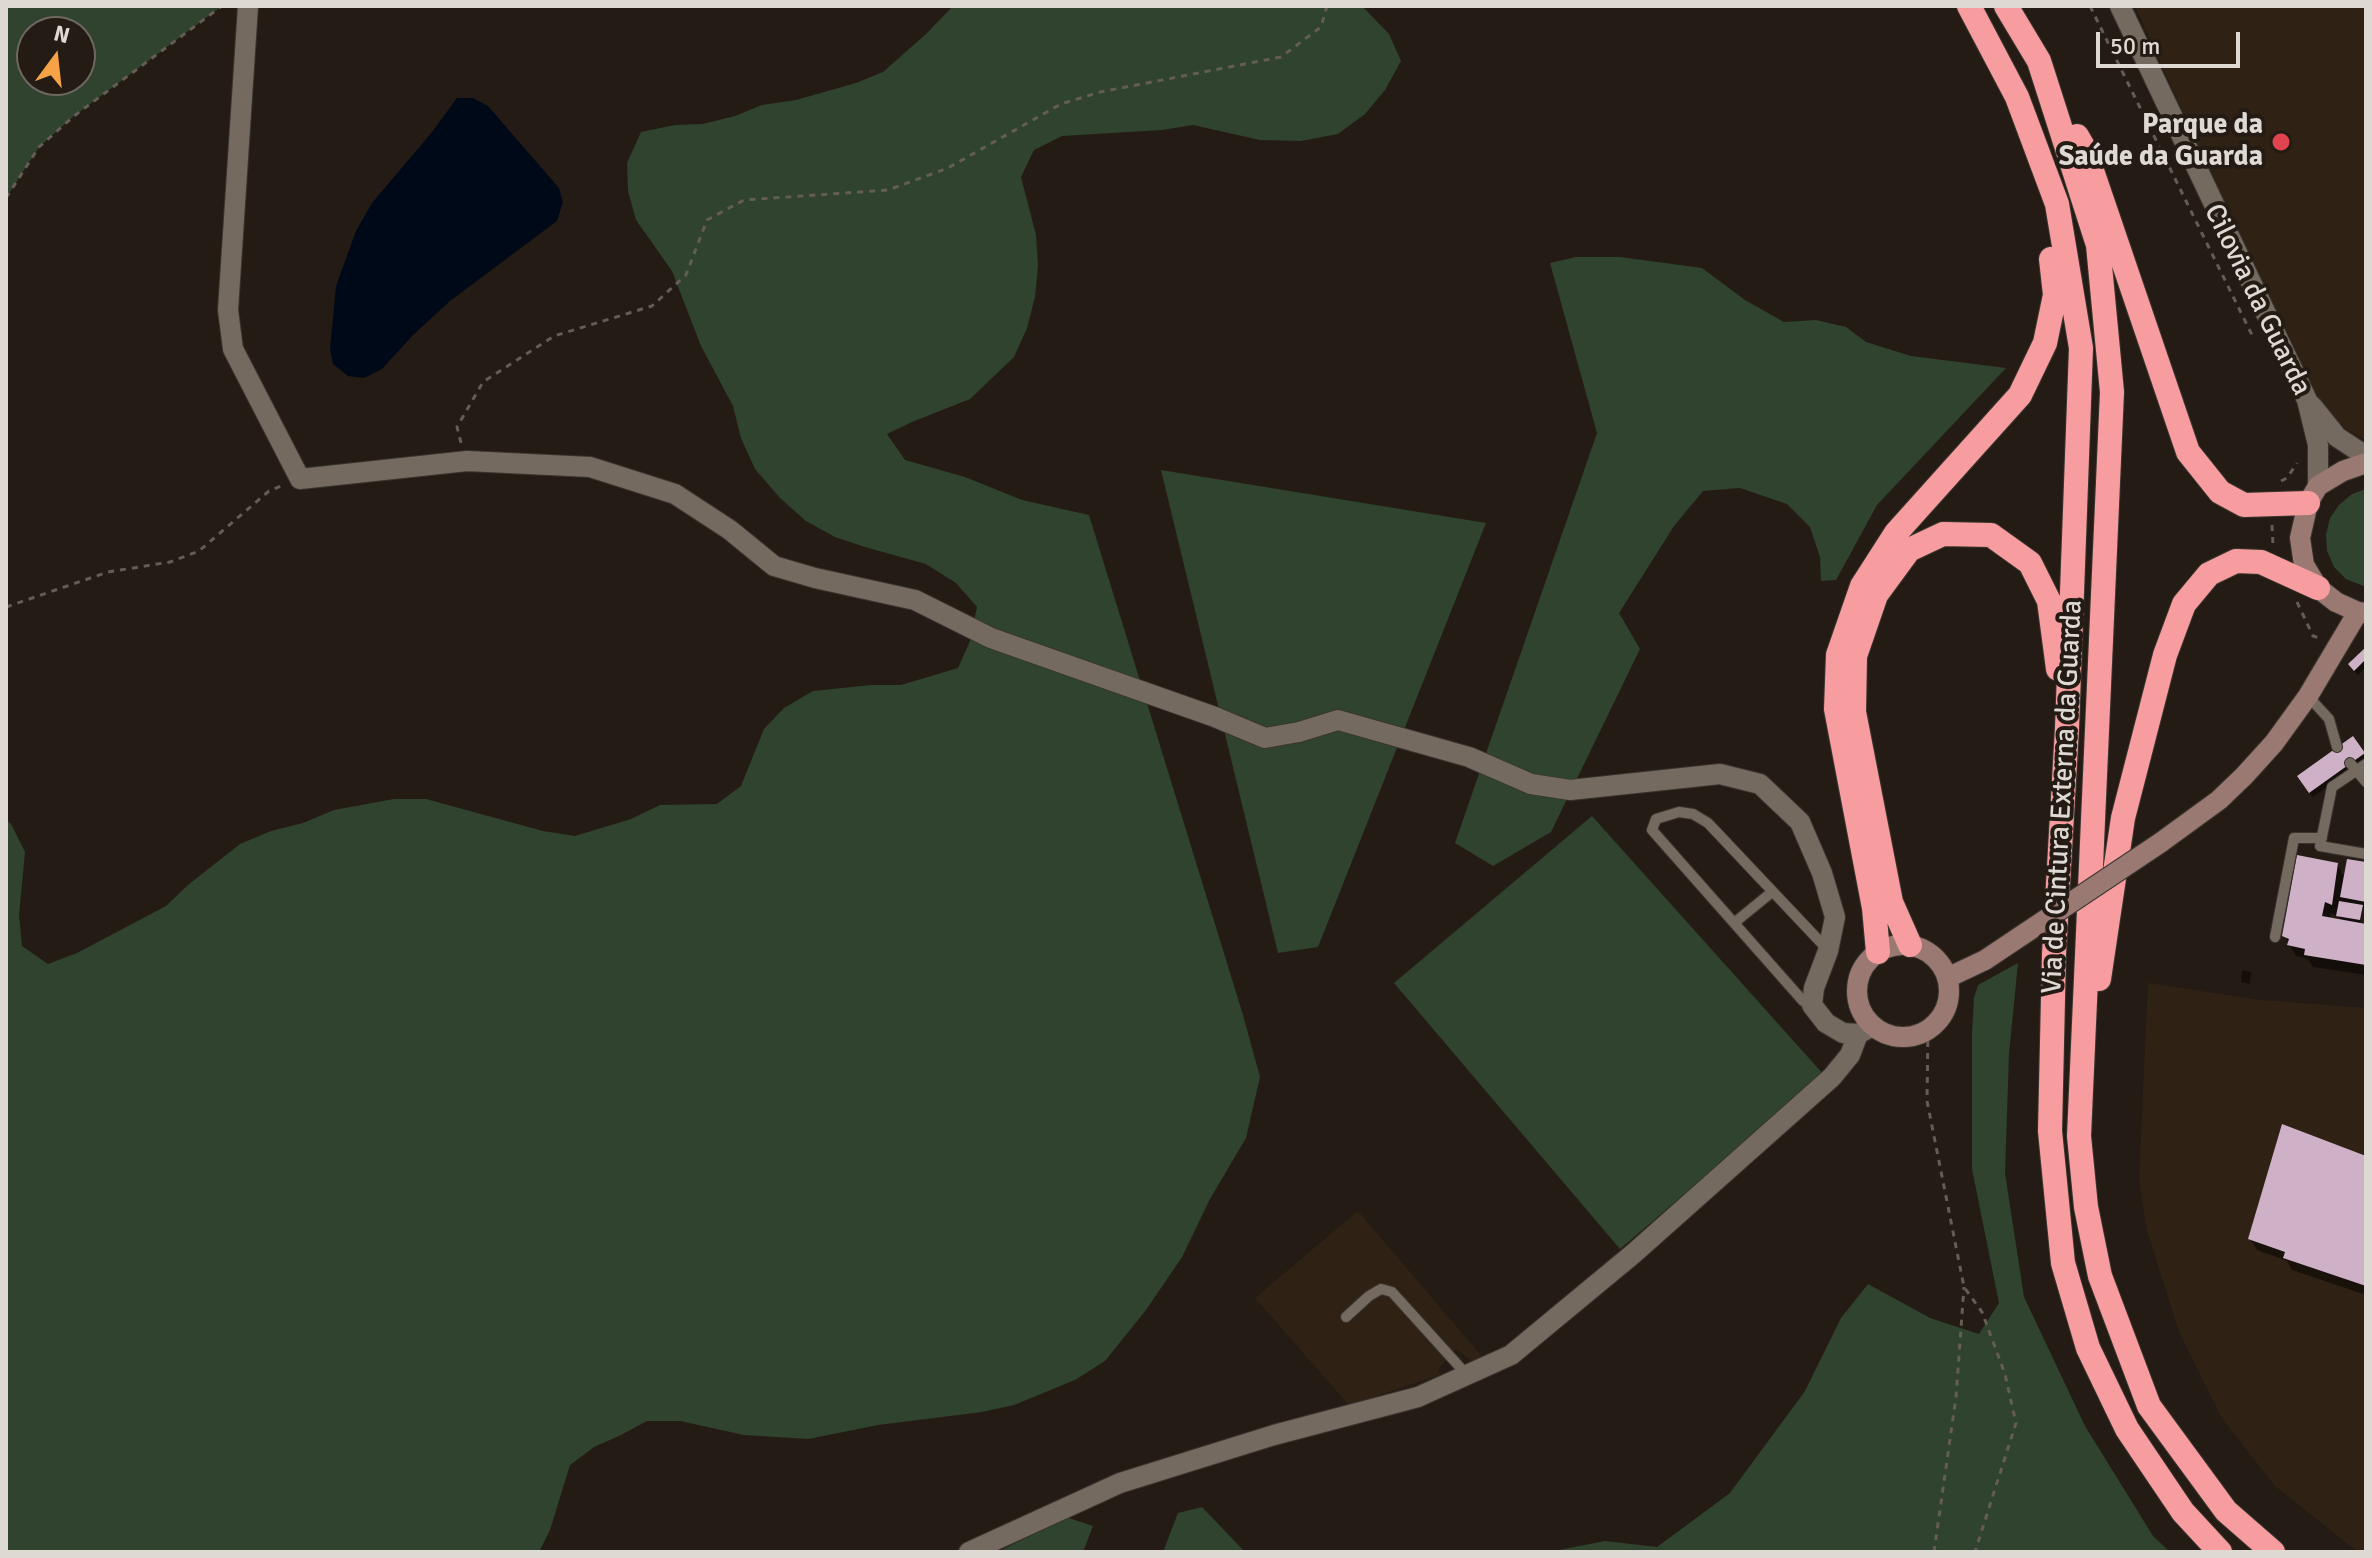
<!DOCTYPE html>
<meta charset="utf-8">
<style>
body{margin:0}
#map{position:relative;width:2372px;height:1558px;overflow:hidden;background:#241c14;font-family:Signika,sans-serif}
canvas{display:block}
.frame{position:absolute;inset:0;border:8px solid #dfd9d3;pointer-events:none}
.north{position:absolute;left:16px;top:16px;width:80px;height:80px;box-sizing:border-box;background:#241c14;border:2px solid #6f6860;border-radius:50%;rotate:15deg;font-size:22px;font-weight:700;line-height:32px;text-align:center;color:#dfd9d3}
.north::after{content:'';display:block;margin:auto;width:28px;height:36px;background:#f6a247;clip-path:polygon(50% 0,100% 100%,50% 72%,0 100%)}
.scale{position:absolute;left:2096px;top:32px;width:144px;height:36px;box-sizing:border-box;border:4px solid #dfd9d3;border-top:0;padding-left:10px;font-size:24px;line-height:28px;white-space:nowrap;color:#dfd9d3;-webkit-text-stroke:6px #241c14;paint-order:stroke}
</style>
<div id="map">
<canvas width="2372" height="1558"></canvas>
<div class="frame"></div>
<div class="north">N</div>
<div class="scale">50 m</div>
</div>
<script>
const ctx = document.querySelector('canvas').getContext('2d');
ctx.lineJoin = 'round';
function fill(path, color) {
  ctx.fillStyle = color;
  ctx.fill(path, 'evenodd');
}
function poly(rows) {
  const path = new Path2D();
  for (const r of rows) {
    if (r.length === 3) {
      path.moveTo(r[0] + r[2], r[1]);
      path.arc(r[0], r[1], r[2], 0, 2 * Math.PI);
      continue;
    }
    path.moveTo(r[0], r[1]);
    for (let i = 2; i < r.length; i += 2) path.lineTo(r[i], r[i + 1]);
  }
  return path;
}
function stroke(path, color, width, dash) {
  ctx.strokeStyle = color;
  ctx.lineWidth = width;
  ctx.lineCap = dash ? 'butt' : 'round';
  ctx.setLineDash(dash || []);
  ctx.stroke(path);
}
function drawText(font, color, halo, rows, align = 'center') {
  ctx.font = font + ' Signika,sans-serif';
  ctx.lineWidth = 8;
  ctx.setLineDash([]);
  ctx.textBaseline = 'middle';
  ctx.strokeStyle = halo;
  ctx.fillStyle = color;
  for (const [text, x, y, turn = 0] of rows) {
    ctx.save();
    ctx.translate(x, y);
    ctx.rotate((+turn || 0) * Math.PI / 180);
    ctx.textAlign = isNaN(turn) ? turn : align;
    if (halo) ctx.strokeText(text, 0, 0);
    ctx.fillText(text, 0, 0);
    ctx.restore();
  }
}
const built = poly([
 [2135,6,2366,6,2366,440,2348,430,2325,412,2258,278],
 [2148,983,2260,1000,2366,1008,2366,1552,2358,1552,2275,1486,2221,1417,2179,1332,2147,1230,2139,1180],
 [1358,1211,1484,1359,1476,1364,1456,1349,1438,1369,1440,1375,1349,1405,1255,1298]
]);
const green = poly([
 [6,6,222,6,74,116,39,147,6,198],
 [80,32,80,80,32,80,32,32],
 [953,6,1362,6,1389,34,1401,61,1385,90,1365,114,1338,134,1301,141,1260,140,1193,125,1162,130,1062,136,1034,150,1021,177,1036,235,1038,266,1035,297,1027,328,1014,357,970,399,912,422,887,434,905,460,965,477,1022,500,1089,515,1243,1015,1260,1077,1246,1138,1210,1199,1182,1257,1146,1310,1105,1361,1075,1380,1014,1405,982,1412,878,1425,808,1439,744,1435,680,1421,647,1421,621,1435,594,1447,570,1465,550,1530,539,1552,6,1552,6,820,11,824,25,852,19,915,22,946,48,964,77,953,166,906,188,885,240,844,271,831,303,823,334,810,394,799,426,799,543,831,575,836,631,819,660,805,717,804,741,786,764,729,784,708,813,691,871,685,901,685,958,668,970,641,977,607,956,583,926,564,865,547,835,537,806,521,780,498,755,469,741,438,733,406,701,346,672,271,636,220,628,191,627,163,641,132,675,125,703,124,735,116,762,105,796,100,856,83,883,72,926,34],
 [1576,257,1620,257,1702,268,1745,300,1784,322,1816,320,1846,327,1866,342,1911,356,2006,368,1877,505,1836,580,1821,581,1820,557,1810,527,1787,504,1740,488,1703,491,1674,526,1619,613,1640,649,1551,832,1493,866,1455,843,1597,433,1550,263],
 [1161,470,1486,523,1318,947,1278,953],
 [2366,489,2366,587,2346,579,2334,567,2327,551,2326,535,2330,518,2339,505,2352,494],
 [1592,816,1824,1075,1620,1249,1394,983],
 [2018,963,2009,1054,2005,1173,2024,1297,2085,1426,2153,1536,2170,1552,1549,1552,1605,1541,1657,1547,1730,1493,1805,1391,1841,1318,1868,1284,1930,1318,1979,1334,1999,1303,1972,1169,1972,1034,1974,998,1978,985],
 [1202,1507,1245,1552,1163,1552,1178,1513],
 [1066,1517,1093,1526,1083,1552,998,1552]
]);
const water = poly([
 [457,98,473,98,488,106,559,188,563,202,557,221,450,301,413,335,382,369,364,378,348,376,333,364,330,349,336,286,356,231,372,203,432,132]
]);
const shadow = poly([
 [2366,650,2366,667,2358,675,2353,669],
 [2363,754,2366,759,2313,797,2302,781],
 [2337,864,2345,879,2366,865,2366,908,2363,908,2360,925,2366,926,2366,975,2313,967,2308,959,2296,956,2284,935],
 [2331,913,2339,916,2342,922,2330,919],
 [2242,970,2251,972,2250,984,2241,982],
 [2366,1159,2366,1295,2292,1270,2287,1261,2257,1250,2250,1239]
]);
const building = poly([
 [2366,647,2366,659,2354,671,2348,664],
 [2353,736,2365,753,2309,793,2297,776],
 [2297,855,2338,863,2332,905,2325,902,2322,916,2366,924,2366,965,2304,955,2305,949,2287,945,2289,939,2282,936],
 [2347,859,2366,862,2366,902,2340,897],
 [2339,901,2363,905,2360,920,2336,916],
 [2282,1124,2366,1156,2366,1286,2283,1258,2285,1252,2248,1239]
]);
const path = poly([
 [2090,6,2252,335],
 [6,198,39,147,74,116,222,6],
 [461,443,457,427,483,382,554,336,652,306,686,275,707,220,744,200,888,190,948,168,1061,104,1100,92,1281,57,1321,27,1327,6],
 [2281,481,2287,478,2297,463],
 [2272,525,2273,545],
 [2297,602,2313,636,2320,638],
 [6,607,108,572,170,562,199,551,269,491,281,486],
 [1928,1029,1927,1101,1964,1287,1982,1312,2005,1374,2016,1423,1975,1552],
 [1934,1552,1956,1397,1964,1287]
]);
const lane = poly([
 [2308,696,2329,719,2337,747],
 [2350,763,2366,782],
 [2366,764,2332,787,2320,846,2366,854],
 [1734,923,1772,892],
 [2275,937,2294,838,2322,838],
 [1812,1005,1803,1001,1652,830,1656,819,1679,812,1693,814,1708,823,1827,949],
 [1346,1317,1369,1296,1381,1289,1392,1292,1467,1375]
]);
const street = poly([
 [248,6,228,310,233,349,300,479,467,461,590,467,675,494,730,530,774,566,815,578,915,600,991,638,1215,717,1265,738,1299,732,1338,720,1469,757,1531,784,1570,790,1720,774,1760,784,1800,822,1822,873,1835,917,1828,951,1814,988,1812,1005,1826,1023,1843,1033,1858,1034,1873,1026],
 [2120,6,2307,400,2318,445,2318,486],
 [2312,406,2337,437,2366,456],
 [969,1552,1120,1483,1274,1435,1418,1397,1511,1355,1633,1254,1832,1077,1850,1055,1858,1034]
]);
const secondary = poly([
 [2366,463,2343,471,2318,486,2308,503,2300,538,2304,565,2318,588,2336,602,2358,612,2366,613],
 [2160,843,2219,800,2244,776,2274,743,2308,696,2358,612],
 [1903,991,46],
 [1947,978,1985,960]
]);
const highway = poly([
 [1969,6,2017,97,2057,204,2081,348,2067,728,2054,954,2050,1131,2063,1263,2088,1348,2127,1429,2183,1512,2220,1552],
 [2006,6,2039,61,2098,245,2112,392,2079,1136,2086,1207,2100,1276,2149,1406,2226,1511,2273,1552],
 [2077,136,2085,150,2188,452,2220,492,2244,505,2308,503],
 [1910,945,1891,902,1854,712,1855,656,1876,595,1909,550,1943,534,1991,535,2030,563,2049,601,2058,669],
 [1878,952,1874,908,1836,709,1838,655,1862,586,1896,533,2020,395,2045,343,2055,295,2051,259],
 [2099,979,2123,818,2165,655,2184,604,2209,574,2236,561,2261,562,2318,588]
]);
const secondaryBridge = poly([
 [1985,960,2160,843]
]);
const markers = [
 [2281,142,10,"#e0444e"]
];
const poiNames = [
 ["Parque da",2263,126],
 ["Saúde da Guarda",2263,158]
];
const streetNames = [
 ["Cilovia da Guarda",2257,300,64],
 ["Via de Cintura Externa da Guarda",2063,797,-87]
];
fill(built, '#2f2215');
fill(green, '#2f432f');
fill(water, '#000918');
fill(shadow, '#0007');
fill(building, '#ceb1c6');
stroke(lane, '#3b3530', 12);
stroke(street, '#3b3530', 22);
stroke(secondary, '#3b3530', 22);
stroke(highway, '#3b3530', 26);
stroke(path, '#645c55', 3, [6, 6]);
stroke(lane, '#746a60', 10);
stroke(street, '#746a60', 20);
stroke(secondary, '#9b7973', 20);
stroke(highway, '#f79d9f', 24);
stroke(secondaryBridge, '#3b3530', 22, []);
stroke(secondaryBridge, '#9b7973', 20);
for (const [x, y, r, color] of markers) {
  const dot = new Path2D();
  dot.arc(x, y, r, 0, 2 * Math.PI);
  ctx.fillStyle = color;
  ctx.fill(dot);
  stroke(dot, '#241c14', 3);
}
drawText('bold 28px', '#dfd9d3', '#241c14', poiNames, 'right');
drawText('28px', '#dfd9d3', '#241c14', streetNames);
</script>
